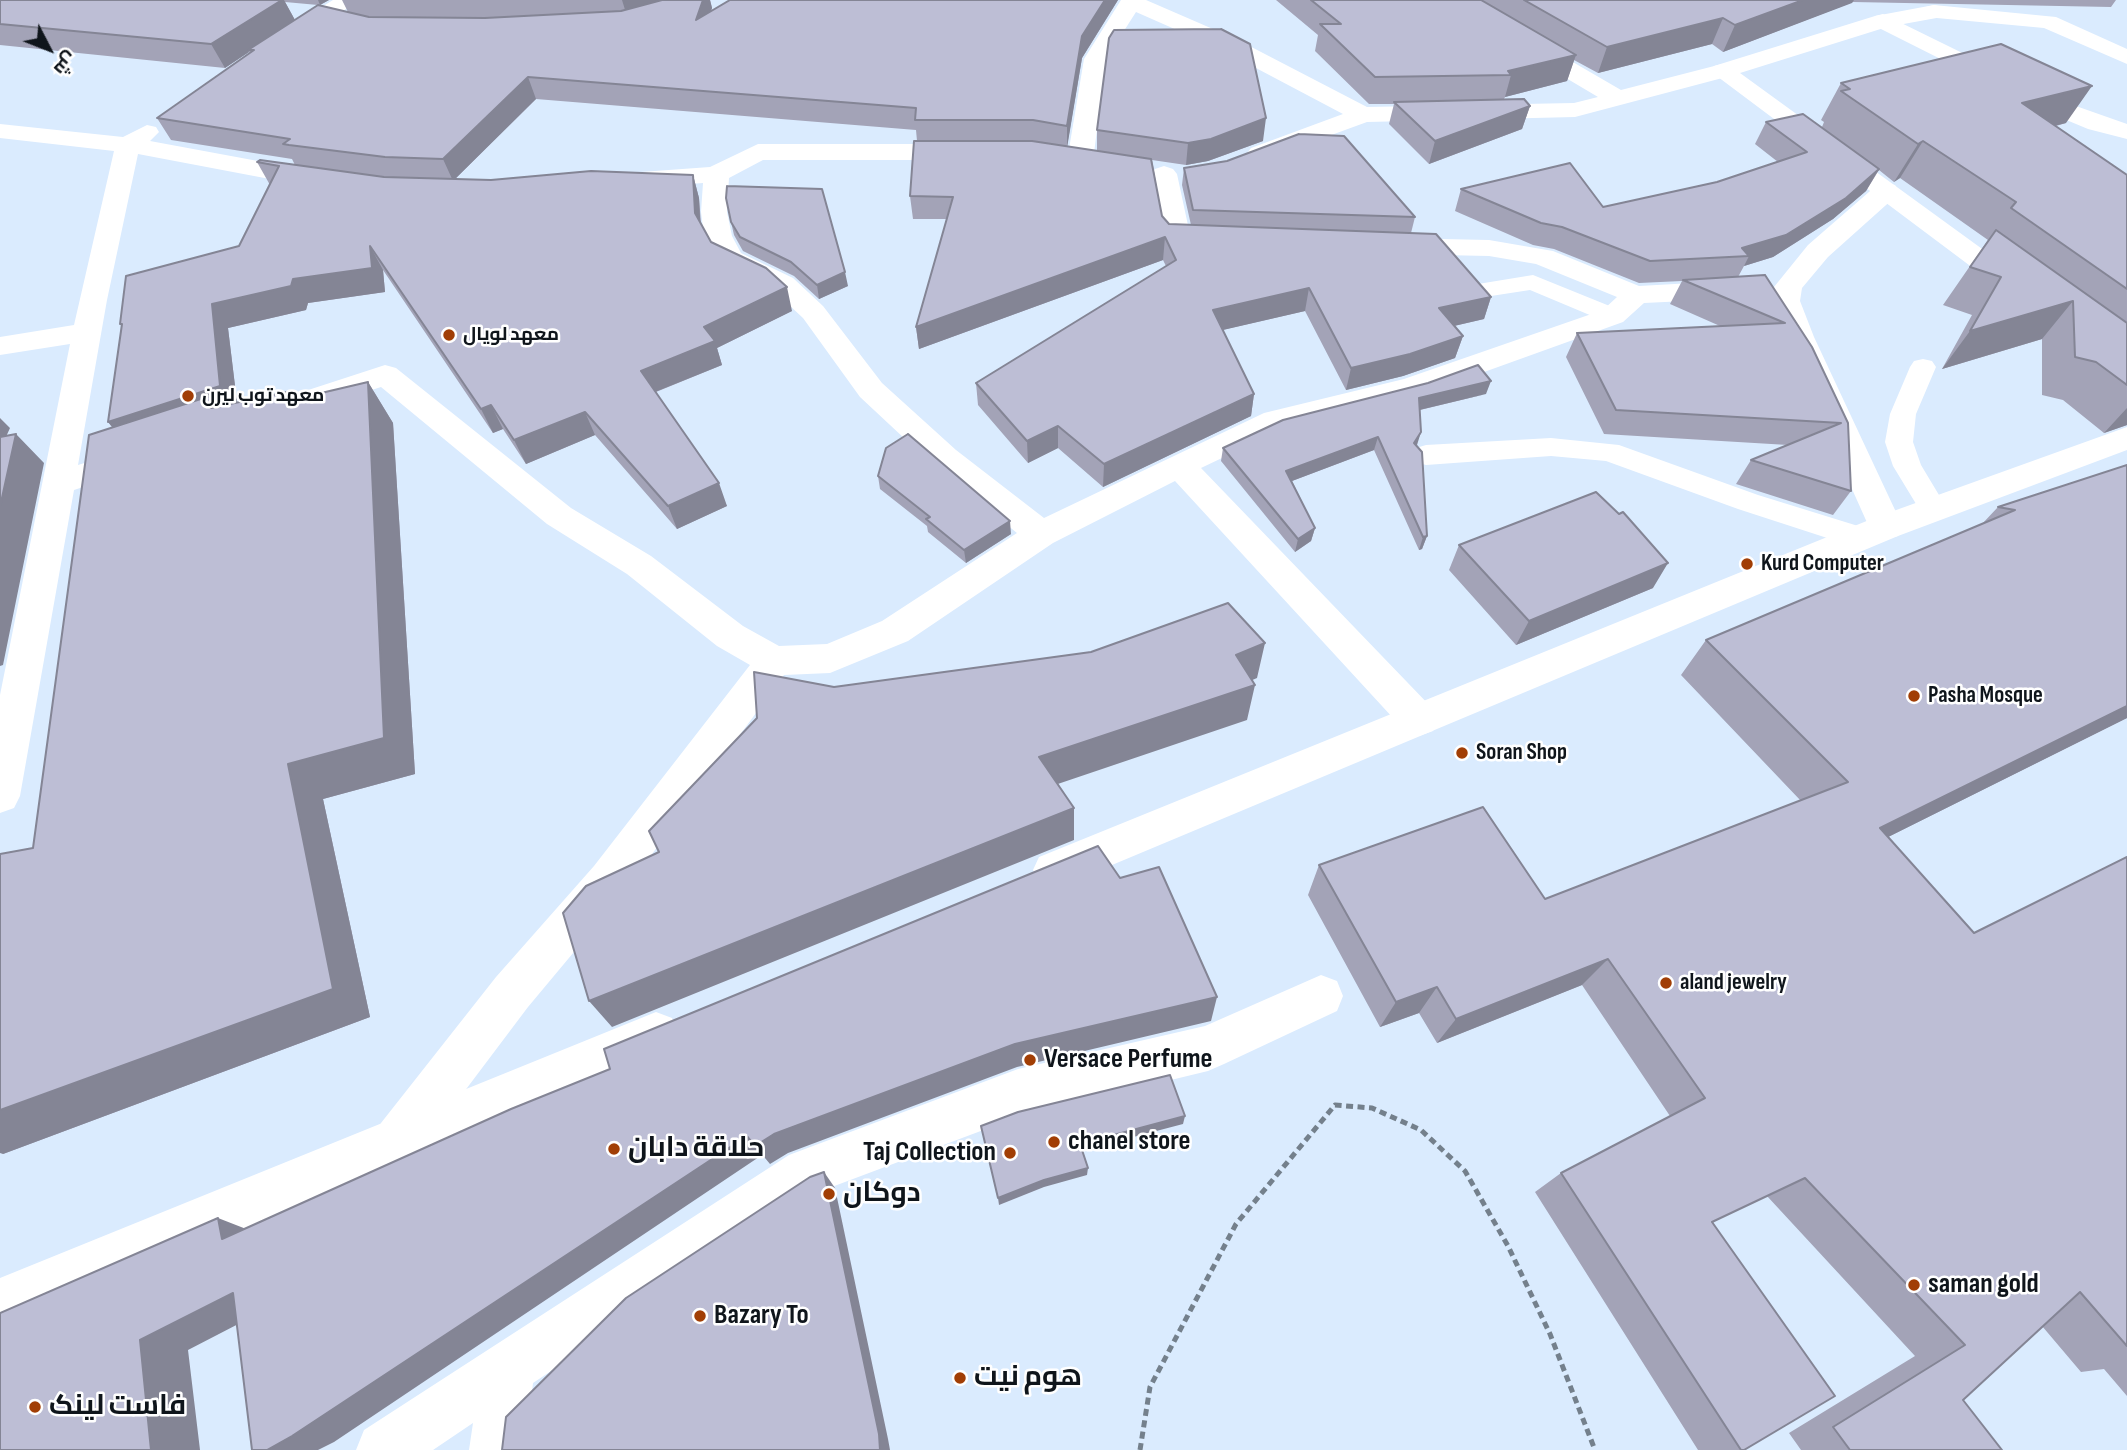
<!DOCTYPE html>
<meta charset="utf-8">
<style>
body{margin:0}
#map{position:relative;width:2127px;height:1450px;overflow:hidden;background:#daebfe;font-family:"Sofia Sans Condensed",Cairo,sans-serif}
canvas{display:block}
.north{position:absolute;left:14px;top:14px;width:70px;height:70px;-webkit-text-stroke:5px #fff;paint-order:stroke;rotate:132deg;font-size:19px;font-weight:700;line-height:28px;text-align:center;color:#0f151b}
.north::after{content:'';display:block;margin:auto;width:24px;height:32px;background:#0f151b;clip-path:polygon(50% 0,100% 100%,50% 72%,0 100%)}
</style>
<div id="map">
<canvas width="2127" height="1450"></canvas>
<div class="north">ش</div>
</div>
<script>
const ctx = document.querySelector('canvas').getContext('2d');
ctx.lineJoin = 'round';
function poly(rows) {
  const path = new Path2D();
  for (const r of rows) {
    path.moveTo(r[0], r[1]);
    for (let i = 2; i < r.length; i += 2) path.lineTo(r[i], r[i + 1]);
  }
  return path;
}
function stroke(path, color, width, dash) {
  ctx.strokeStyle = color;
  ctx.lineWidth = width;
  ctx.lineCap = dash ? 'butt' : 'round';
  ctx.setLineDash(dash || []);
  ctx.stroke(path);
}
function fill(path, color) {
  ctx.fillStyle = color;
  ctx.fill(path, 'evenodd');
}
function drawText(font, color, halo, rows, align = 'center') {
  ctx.font = font + ' "Sofia Sans Condensed",Cairo,sans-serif';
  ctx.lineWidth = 5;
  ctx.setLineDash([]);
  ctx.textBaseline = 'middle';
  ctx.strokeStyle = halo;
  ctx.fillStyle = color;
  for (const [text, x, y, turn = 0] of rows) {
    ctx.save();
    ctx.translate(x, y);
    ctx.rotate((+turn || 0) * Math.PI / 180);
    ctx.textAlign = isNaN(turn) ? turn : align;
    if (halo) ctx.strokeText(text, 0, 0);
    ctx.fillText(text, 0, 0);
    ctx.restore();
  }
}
const path = poly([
 [1140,1450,1150,1387,1236,1224,1335,1105,1372,1108,1421,1130,1465,1171,1508,1246,1550,1334,1595,1450]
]);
const service = poly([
 [1533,275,1622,311,1625,316,1622,321,1613,324,1604,321,1530,290,1478,298,1469,296,1466,291,1469,286,1478,284,1533,275],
 [1923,359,1932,361,1936,367,1916,414,1913,442,1921,465,1948,510,1944,517,1934,520,1924,517,1893,466,1885,442,1890,414,1910,367,1914,361,1923,359],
 [1551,438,1619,445,1758,495,1871,530,1876,538,1871,546,1861,549,1738,509,1606,461,1551,456,1426,465,1416,462,1412,455,1416,448,1426,445,1551,438]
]);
const minor = poly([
 [333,0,359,0,299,41,283,41,280,36,283,31,333,0],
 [1121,0,1146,0,1236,39,1367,107,1574,103,1598,97,1443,5,1440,0,1466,0,1621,90,1722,64,1730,66,1734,71,1730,76,1575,117,1367,122,1260,161,1251,158,1247,153,1251,148,1343,114,1220,49,1136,12,1106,59,1093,161,1089,166,1080,169,1071,166,1067,161,1084,59,1121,0],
 [1934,5,2056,17,2127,49,2127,64,2044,28,1926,17,1923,12,1926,7,1934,5],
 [1883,14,2056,99,2127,124,2127,139,2088,129,2040,109,1875,26,1872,21,1875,16,1883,14],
 [0,124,123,137,147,125,156,127,159,132,150,141,312,171,321,174,325,179,321,184,312,187,138,154,107,300,78,465,133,448,144,451,149,459,144,467,74,490,20,796,14,808,0,813,0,695,70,344,0,355,0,337,74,325,114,151,0,138,0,124],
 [758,144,964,144,973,147,977,152,973,157,964,160,763,160,729,178,727,212,732,236,741,253,793,278,823,306,882,383,956,450,1044,518,1264,413,1404,379,1603,310,1617,297,1536,264,1489,256,1394,254,1384,252,1380,246,1384,240,1394,238,1489,240,1553,251,1639,286,1728,281,1738,284,1742,290,1738,296,1728,299,1644,303,1623,322,1423,394,1285,428,1201,468,1433,709,1438,720,1433,731,1419,736,1405,731,1175,481,1053,543,908,641,830,673,784,675,624,892,528,1007,415,1157,398,1164,381,1157,374,1140,381,1123,496,977,594,866,750,665,717,646,627,574,547,524,381,387,310,410,299,407,295,400,299,393,385,365,396,368,571,508,651,556,743,626,779,646,827,644,882,621,1017,533,934,466,860,397,803,318,773,290,720,264,704,236,701,212,703,183,641,188,632,185,628,180,632,175,641,172,710,167,758,144],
 [1164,166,1173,169,1177,174,1189,230,1225,234,1229,240,1225,246,1215,248,1167,244,1163,238,1151,174,1155,169,1164,166],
 [1886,183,1895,185,1899,191,1895,197,1828,257,1802,288,1800,301,1814,337,1903,527,1898,536,1886,539,1874,536,1869,527,1784,337,1772,301,1774,287,1808,245,1877,185,1886,183],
 [1321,975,1337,981,1343,996,1337,1011,1224,1064,1208,1071,1018,1117,821,1191,533,1383,525,1450,469,1450,473,1423,433,1450,356,1450,364,1430,789,1155,1018,1069,1205,1026,1321,975]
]);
const secondary = poly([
 [1934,5,1942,7,1945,12,1942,17,1887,27,1740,73,2029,283,2033,289,2029,295,2019,298,2009,295,1710,71,1714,66,1875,16,1934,5],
 [2127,427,2127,450,1898,536,1069,883,1054,889,1039,883,1033,870,1039,857,1874,518,2127,427],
 [656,1012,672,1018,679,1034,672,1050,0,1330,0,1278,656,1012]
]);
const wall = poly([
 [0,0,329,0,320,5,348,12,342,0,710,0,712,8,711,11,730,0,1118,0,1082,58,1067,146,1097,151,1097,130,1263,141,1208,161,1186,165,1152,160,1162,216,1169,224,1191,225,1182,185,1184,168,1415,217,1411,233,1491,297,1484,319,1454,326,1463,336,1455,358,1403,376,1346,390,1305,311,1222,330,1254,394,1251,416,1103,487,1058,448,1028,463,978,405,976,383,1166,266,1163,260,919,349,916,327,947,219,913,219,910,196,917,141,916,130,536,99,455,179,491,180,693,175,699,198,701,223,711,242,792,311,717,348,722,365,656,392,727,506,677,529,595,435,526,464,503,429,493,433,383,270,385,292,308,303,306,310,228,328,237,403,292,400,368,382,393,423,415,774,323,799,370,1017,3,1154,33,848,112,427,108,422,122,327,120,324,239,246,270,185,257,162,295,165,292,159,171,140,157,118,250,53,249,52,225,68,0,45],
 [285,2,318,5,295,20],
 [1276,0,2116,0,2111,7,1853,2,1723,52,1712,44,1598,73,1574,60,1567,81,1505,97,1504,99,1530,106,1522,129,1429,164,1389,124,1394,104,1369,104,1315,51,1318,35],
 [1841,83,2066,123,2056,126,2127,175,2127,425,2104,433,2063,400,2042,395,2042,339,1942,369,1972,315,1943,305,1988,240,1900,178,1894,182,1879,170,1866,191,1833,219,1773,257,1744,266,1738,277,1765,275,1848,423,1851,491,1833,515,1736,484,1751,460,1788,445,1604,434,1566,357,1577,333,1720,326,1670,304,1682,281,1639,283,1554,249,1533,245,1455,211,1461,189,1603,207,1717,182,1778,162,1755,144,1766,122,1822,127,1824,122,1821,120],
 [731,222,848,286,819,299,794,276,743,251,734,235],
 [1486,394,1420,410,1416,446,1427,536,1422,549,1419,550,1374,450,1292,481,1315,528,1311,541,1295,552,1221,461,1223,448],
 [2127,465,2127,718,1888,837,1974,933,2127,857,2127,1396,2104,1369,2081,1372,2042,1326,1963,1400,2002,1450,1801,1450,1789,1433,1915,1356,1767,1196,1712,1222,1744,1450,1698,1450,1535,1192,1561,1173,1670,1116,1582,985,1437,1043,1419,1013,1380,1027,1308,895,1319,865,1545,899,1801,801,1681,675,1706,640,1982,524,1998,507],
 [878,476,1011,534,966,563,928,532,927,526,880,489],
 [1619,514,1653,588,1516,645,1449,570,1459,545]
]);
const shadedWall = poly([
 [282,0,284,0,296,22,248,50,249,52,225,68,211,44],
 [318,0,329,0,320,5],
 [622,0,673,0,626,13],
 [703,0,710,0,712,8,701,41,696,20],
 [1105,0,1118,0,1082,58,1067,148,1067,126,1082,36],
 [1803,0,1854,0,1852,3,1723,52,1735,25],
 [1723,18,1712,44,1598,73,1607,47],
 [1576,55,1567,81,1505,97,1511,75,1508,71],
 [528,77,536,99,453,181,443,159],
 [2092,86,2066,123,1997,140,2022,103],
 [1530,106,1522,129,1429,164,1435,141],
 [1266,118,1263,141,1208,161,1186,165,1188,143],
 [1923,141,1900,178,1894,182,1918,144],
 [1879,169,1866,191,1833,219,1773,257,1744,266,1749,256,1742,248],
 [693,175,699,198,701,236,695,213],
 [1165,237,1163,260,919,349,916,327],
 [370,246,383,270,385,292,308,303,306,310,228,328,238,410,128,446,108,422,212,304,293,279],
 [845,272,848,286,819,299,817,285],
 [787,287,792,311,717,348,722,365,650,394,641,371,704,327],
 [1309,288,1305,311,1210,333,1213,310],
 [1491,297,1484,319,1432,331,1439,308],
 [2073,301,2042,339,1942,369,1970,331],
 [1463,336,1455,358,1403,376,1346,390,1351,368],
 [1491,381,1486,394,1415,411,1419,398],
 [368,382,393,423,415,774,323,799,370,1017,3,1154,0,1153,0,1110,288,764],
 [287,392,315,433,287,401],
 [1254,394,1251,416,1103,487,1104,464],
 [491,405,503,429,493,433,481,409],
 [2127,408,2127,425,2104,433],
 [585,412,595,435,526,464,514,440],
 [0,418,10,428,0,450],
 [1058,426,1058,448,1028,463,1027,441],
 [1421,432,1417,445,1410,456,1414,443],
 [16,434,44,463,3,665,0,666,0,507],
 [1378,437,1374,450,1284,484,1286,471],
 [719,483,727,506,677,529,668,506],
 [1010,521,1011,534,966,563,964,550],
 [1315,528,1311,541,1295,552,1298,539],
 [1427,536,1422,549,1419,550,1423,537],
 [1668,563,1653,588,1516,645,1529,621],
 [1265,643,1257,678,1229,690,1236,655],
 [1255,685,1247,720,1040,790,1039,757],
 [2127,706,2127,718,1844,859,1880,828],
 [1074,808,1074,840,612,1027,589,1001],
 [1608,959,1582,985,1437,1043,1456,1019],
 [1437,987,1419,1013,1380,1027,1396,1002],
 [1217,997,1211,1021,1017,1067,788,1153,770,1164,755,1146,774,1134,1015,1044],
 [1185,1116,1183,1124,1080,1151,1080,1144],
 [747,1136,762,1155,334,1442,318,1450,267,1450],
 [1088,1168,1087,1175,1044,1187,999,1205,998,1198,1044,1180],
 [824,1172,835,1188,888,1439,890,1450,880,1450],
 [218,1218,259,1234,222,1239],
 [233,1293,275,1305,188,1350,200,1450,151,1450,140,1340]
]);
const building = poly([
 [0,0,282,0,211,44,0,24,0,0],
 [662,0,703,0,696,20,730,0,1105,0,1082,36,1067,126,1033,120,915,120,916,108,528,77,443,159,385,157,289,145,283,144,290,139,157,118,254,50,248,50,318,5,369,17,485,18,621,11,662,0],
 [1311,0,1481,0,1576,55,1508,71,1511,75,1375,77,1320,24,1341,24,1311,0],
 [1524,0,1803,0,1735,25,1723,18,1607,47,1524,0],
 [1221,29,1250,44,1266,118,1211,139,1188,143,1097,130,1109,38,1114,30,1221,29],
 [2001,44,2092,86,2022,103,2127,175,2127,289,2011,208,2016,202,1923,141,1918,144,1841,91,1850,89,1841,83,2001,44],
 [1524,99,1530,106,1435,141,1394,102,1524,99],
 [1803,114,1879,169,1846,198,1786,235,1742,248,1749,256,1650,261,1562,227,1541,223,1461,189,1570,163,1603,207,1717,182,1807,152,1766,122,1803,114],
 [1299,134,1344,136,1415,217,1193,210,1184,168,1227,161,1299,134],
 [914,141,1032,141,1151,159,1162,216,1169,224,1436,234,1491,297,1439,308,1463,336,1410,354,1351,368,1309,288,1213,310,1254,394,1104,464,1058,426,1027,441,976,383,1176,260,1165,237,916,327,953,197,910,196,914,141],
 [260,160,384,177,491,180,591,171,693,175,695,213,711,242,766,268,787,287,704,327,715,341,641,371,719,483,668,506,585,412,514,440,491,405,481,409,370,246,372,268,293,279,291,286,212,304,220,386,108,422,122,324,120,324,126,276,239,246,279,166,257,162,260,160],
 [727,186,822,189,845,272,817,285,791,262,740,237,731,222,726,198,727,186],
 [1996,230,2127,323,2127,385,2096,362,2075,357,2073,301,1970,331,2001,277,1970,267,1996,230],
 [1765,275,1812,347,1848,423,1851,491,1751,460,1841,423,1616,410,1577,333,1785,323,1683,280,1765,275],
 [1478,365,1491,381,1419,398,1421,432,1414,443,1422,452,1427,536,1423,537,1378,437,1286,471,1315,528,1298,539,1223,448,1283,420,1428,383,1478,365],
 [368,382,384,738,288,764,333,989,0,1110,0,854,33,848,89,435,210,396,211,408,287,392,287,401,368,382],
 [16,434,0,507,0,437,16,434],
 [908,434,1010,521,964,550,926,519,930,517,878,476,886,448,908,434],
 [2127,465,2127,706,1880,828,1974,933,2127,857,2127,1346,2080,1292,1963,1400,2002,1450,1850,1450,1833,1427,1965,1345,1805,1178,1712,1222,1835,1396,1744,1450,1741,1450,1561,1173,1705,1098,1608,959,1456,1019,1437,987,1396,1002,1319,865,1483,807,1545,899,1848,782,1706,640,2015,510,1998,507,2127,465],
 [1596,492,1619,514,1623,512,1668,563,1529,621,1459,545,1596,492],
 [1228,603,1265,643,1236,655,1255,685,1039,757,1074,808,589,1001,563,913,586,886,659,852,649,831,757,718,754,672,834,687,1091,652,1228,603],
 [1098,846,1120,878,1159,867,1217,997,1015,1044,774,1134,755,1146,747,1136,292,1436,267,1450,252,1450,233,1293,140,1340,151,1450,0,1450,0,1313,218,1218,222,1239,511,1109,610,1069,604,1049,1098,846],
 [1170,1075,1185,1116,1080,1144,1088,1168,1044,1180,998,1198,981,1126,1018,1112,1170,1075],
 [824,1172,879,1434,880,1450,502,1450,506,1417,626,1298,810,1177,824,1172]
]);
const markers = [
 [449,335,7,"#a13e05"],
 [188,396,7,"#a13e05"],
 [1747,564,7,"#a13e05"],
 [1914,696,7,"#a13e05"],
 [1462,753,7,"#a13e05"],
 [1666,983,7,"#a13e05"],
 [1030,1060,7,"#a13e05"],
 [1054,1142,7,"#a13e05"],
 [614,1149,7,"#a13e05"],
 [1010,1153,7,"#a13e05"],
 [829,1194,7,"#a13e05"],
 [1914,1285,7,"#a13e05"],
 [700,1316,7,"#a13e05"],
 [960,1378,7,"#a13e05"],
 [35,1407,7,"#a13e05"]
];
const farPoinames = [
 ["معهد لويال",463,335],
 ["معهد توب ليرن",202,396]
];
const poiNames = [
 ["Kurd Computer",1761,564],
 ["Pasha Mosque",1928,696],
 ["Soran Shop",1476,753],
 ["aland jewelry",1680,983]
];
const nearPoinames = [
 ["Versace Perfume",1044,1060],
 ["chanel store",1068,1142],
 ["حلاقة دابان",628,1149],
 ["Taj Collection",996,1153,"right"],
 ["دوكان",843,1194],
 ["saman gold",1928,1285],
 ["Bazary To",714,1316],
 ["هوم نيت",974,1378],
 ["فاست لینک",49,1407]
];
stroke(path, '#74808c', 5, [7, 4.5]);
fill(service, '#fff');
fill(minor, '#fff');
fill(secondary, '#fff');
fill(wall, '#a3a3b7');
fill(shadedWall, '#848595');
fill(building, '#bdbed5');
stroke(building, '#848595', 2);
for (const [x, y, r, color] of markers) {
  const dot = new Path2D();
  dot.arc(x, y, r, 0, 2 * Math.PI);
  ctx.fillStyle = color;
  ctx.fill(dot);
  stroke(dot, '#fff', 2.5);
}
drawText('bold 19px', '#0f151b', '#fff', farPoinames, 'left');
drawText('bold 23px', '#0f151b', '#fff', poiNames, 'left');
drawText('bold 28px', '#0f151b', '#fff', nearPoinames, 'left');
</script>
